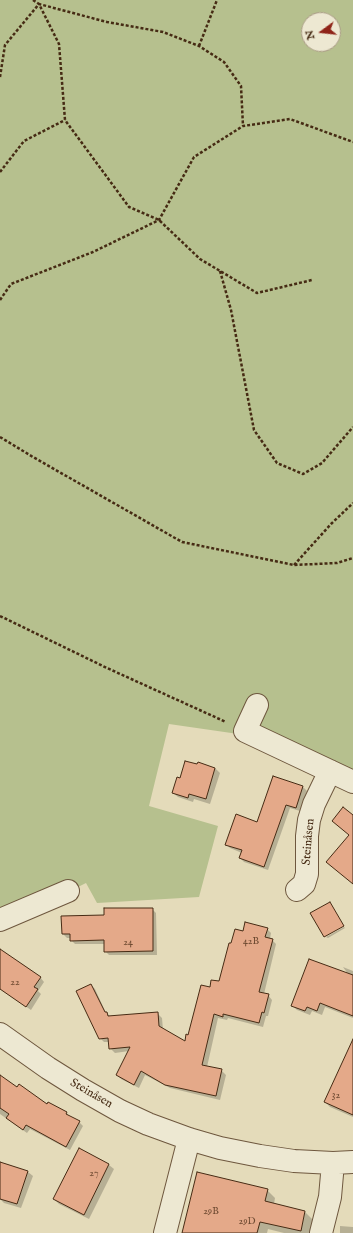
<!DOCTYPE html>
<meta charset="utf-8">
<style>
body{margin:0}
#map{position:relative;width:353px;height:1233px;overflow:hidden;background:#e4dbba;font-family:"IM FELL English",serif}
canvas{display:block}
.north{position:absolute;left:301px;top:12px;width:40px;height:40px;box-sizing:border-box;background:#ede8d2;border:1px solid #aa9c86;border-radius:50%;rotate:255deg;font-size:11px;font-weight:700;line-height:16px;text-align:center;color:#462b14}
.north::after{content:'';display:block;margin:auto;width:14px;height:18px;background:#8f2418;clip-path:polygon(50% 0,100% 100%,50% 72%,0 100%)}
</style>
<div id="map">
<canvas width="353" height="1233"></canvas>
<div class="north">N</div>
</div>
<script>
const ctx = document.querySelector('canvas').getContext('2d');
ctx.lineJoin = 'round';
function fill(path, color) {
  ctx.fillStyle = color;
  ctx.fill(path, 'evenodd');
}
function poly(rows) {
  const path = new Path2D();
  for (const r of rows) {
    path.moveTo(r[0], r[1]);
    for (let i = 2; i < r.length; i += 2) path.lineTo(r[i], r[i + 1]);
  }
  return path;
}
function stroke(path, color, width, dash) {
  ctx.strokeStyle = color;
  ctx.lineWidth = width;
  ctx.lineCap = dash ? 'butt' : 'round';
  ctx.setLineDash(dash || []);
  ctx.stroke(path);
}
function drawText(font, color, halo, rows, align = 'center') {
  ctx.font = font + ' "IM FELL English",serif';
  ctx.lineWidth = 3.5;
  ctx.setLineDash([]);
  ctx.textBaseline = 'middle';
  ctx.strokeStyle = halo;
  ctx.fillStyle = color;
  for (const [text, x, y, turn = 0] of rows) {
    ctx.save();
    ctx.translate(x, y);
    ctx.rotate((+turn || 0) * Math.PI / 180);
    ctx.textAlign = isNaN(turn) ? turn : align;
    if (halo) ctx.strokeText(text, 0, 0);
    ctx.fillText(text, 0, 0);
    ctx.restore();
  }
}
const green = poly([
 [0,0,353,0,353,778,259,737,169,724,149,806,218,826,199,897,97,903,86,883,0,926],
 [309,20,333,20,333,44,309,44]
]);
const shadow = poly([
 [215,768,220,773,210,804,194,799,193,802,178,797,173,793,180,779],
 [303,787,307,791,300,811,290,808,268,870,244,862,240,858,242,853,230,848,226,844,258,823],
 [152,909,156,913,157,955,109,955,105,951,105,944,75,944,71,940,71,938,67,938,63,934,105,916],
 [344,927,345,928,328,938,326,937],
 [267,929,271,933,270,939,272,940,276,944,264,994,268,995,272,1000,268,1016,266,1016,263,1027,228,1018,227,1020,218,1018,207,1067,221,1070,226,1075,220,1100,170,1088,145,1075,139,1088,121,1079,117,1075,129,1051,115,1053,110,1048,110,1042,104,1042,100,1038,91,985,95,989,106,1013,111,1017,157,1013,162,1018,163,1030,185,1042,210,988,219,983,232,945,243,932],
 [0,950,40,977,44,982,38,991,41,994,31,1010,0,989],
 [343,967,353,971,353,1018,325,1007,322,1015,312,1011,310,1015,297,1010,292,1005,348,974],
 [353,1062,353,1117,330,1107,325,1102],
 [0,1076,18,1088,47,1105,66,1112,70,1117,79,1122,83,1126,70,1150,30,1129,27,1133,0,1114],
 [79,1149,109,1165,114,1169,89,1219,59,1204,54,1199],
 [0,1163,28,1172,33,1176,21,1208,4,1203,0,1199],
 [267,1190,275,1198,274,1204,305,1212,313,1220,310,1233,284,1233,268,1229,267,1233,183,1233],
 [340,1226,353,1227,353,1233,340,1233]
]);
const building = poly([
 [185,761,197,764,198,762,215,768,206,799,189,794,188,798,172,793,177,777,180,778,185,761],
 [273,776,303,786,296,808,286,805,264,867,239,858,242,850,225,845,236,814,257,822,273,776],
 [343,807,353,815,353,884,326,862,349,835,332,821,343,807],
 [330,902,344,926,324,937,310,913,330,902],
 [104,908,153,908,153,951,104,952,104,940,70,941,70,934,62,934,61,916,104,915,104,908],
 [245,922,268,928,265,937,273,939,259,992,269,994,264,1013,262,1012,259,1023,223,1014,223,1017,214,1014,202,1065,222,1069,216,1096,165,1085,141,1071,134,1085,116,1075,130,1047,109,1049,108,1038,99,1039,76,991,91,984,105,1012,107,1012,108,1016,158,1012,159,1026,185,1041,186,1034,188,1035,201,985,210,987,211,980,219,981,229,943,231,943,235,929,243,931,245,922],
 [0,949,41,977,34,987,38,989,26,1007,0,989,0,949],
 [309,959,353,975,353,1016,320,1003,317,1011,307,1007,305,1011,291,1006,309,959],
 [353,1039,353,1115,324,1102,353,1039],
 [0,1075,17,1087,19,1084,47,1104,48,1102,67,1112,66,1114,80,1121,66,1147,26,1125,23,1130,6,1118,9,1114,0,1108,0,1075],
 [79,1148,109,1164,84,1215,53,1199,79,1148],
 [0,1162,28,1171,17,1204,0,1199,0,1162],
 [197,1172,268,1189,265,1201,305,1211,301,1231,260,1222,257,1233,182,1233,197,1172]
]);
const path = poly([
 [33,0,39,4,59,44,65,120,129,207,159,220,200,259,257,293,312,280],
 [199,46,217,0],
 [0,77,5,45,39,4,107,22,163,32,199,46,224,62,241,86,243,126],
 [0,172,24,141,65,120],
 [220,271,231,310,254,430,277,463,303,474,322,463,353,427],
 [0,300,11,284,93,252,159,220,194,157,243,126,290,119,353,142],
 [0,437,33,457,182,542,294,565,337,563,353,558],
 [294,565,331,524,353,503],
 [0,616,107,668,226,722]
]);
const minor = poly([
 [257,705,245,731,353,782],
 [297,890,304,884,307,874,307,836,309,820,314,804,330,771],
 [0,920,68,891],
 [0,1034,48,1068,83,1090,120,1111,148,1124,189,1139,220,1148,260,1156,294,1161,333,1163,353,1162],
 [165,1233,189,1139],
 [321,1233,330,1197,333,1163]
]);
const numberNames = [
 ["42B",251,942],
 ["24",128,943],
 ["22",15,983],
 ["32",336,1096],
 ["27",94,1174],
 ["29B",211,1212],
 ["29D",247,1222]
];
const streetNames = [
 ["Steinåsen",309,842,-85],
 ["Steinåsen",91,1094,30]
];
fill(green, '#b6c08e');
fill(shadow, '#0003');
fill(building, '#e4a989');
stroke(building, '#462b14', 1);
stroke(minor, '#6e573e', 24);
stroke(path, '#462b14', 2.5, [3, 2]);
stroke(minor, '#ede8d2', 22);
drawText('10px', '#6e4a31', null, numberNames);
drawText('12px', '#462b14', '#ede8d2', streetNames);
</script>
